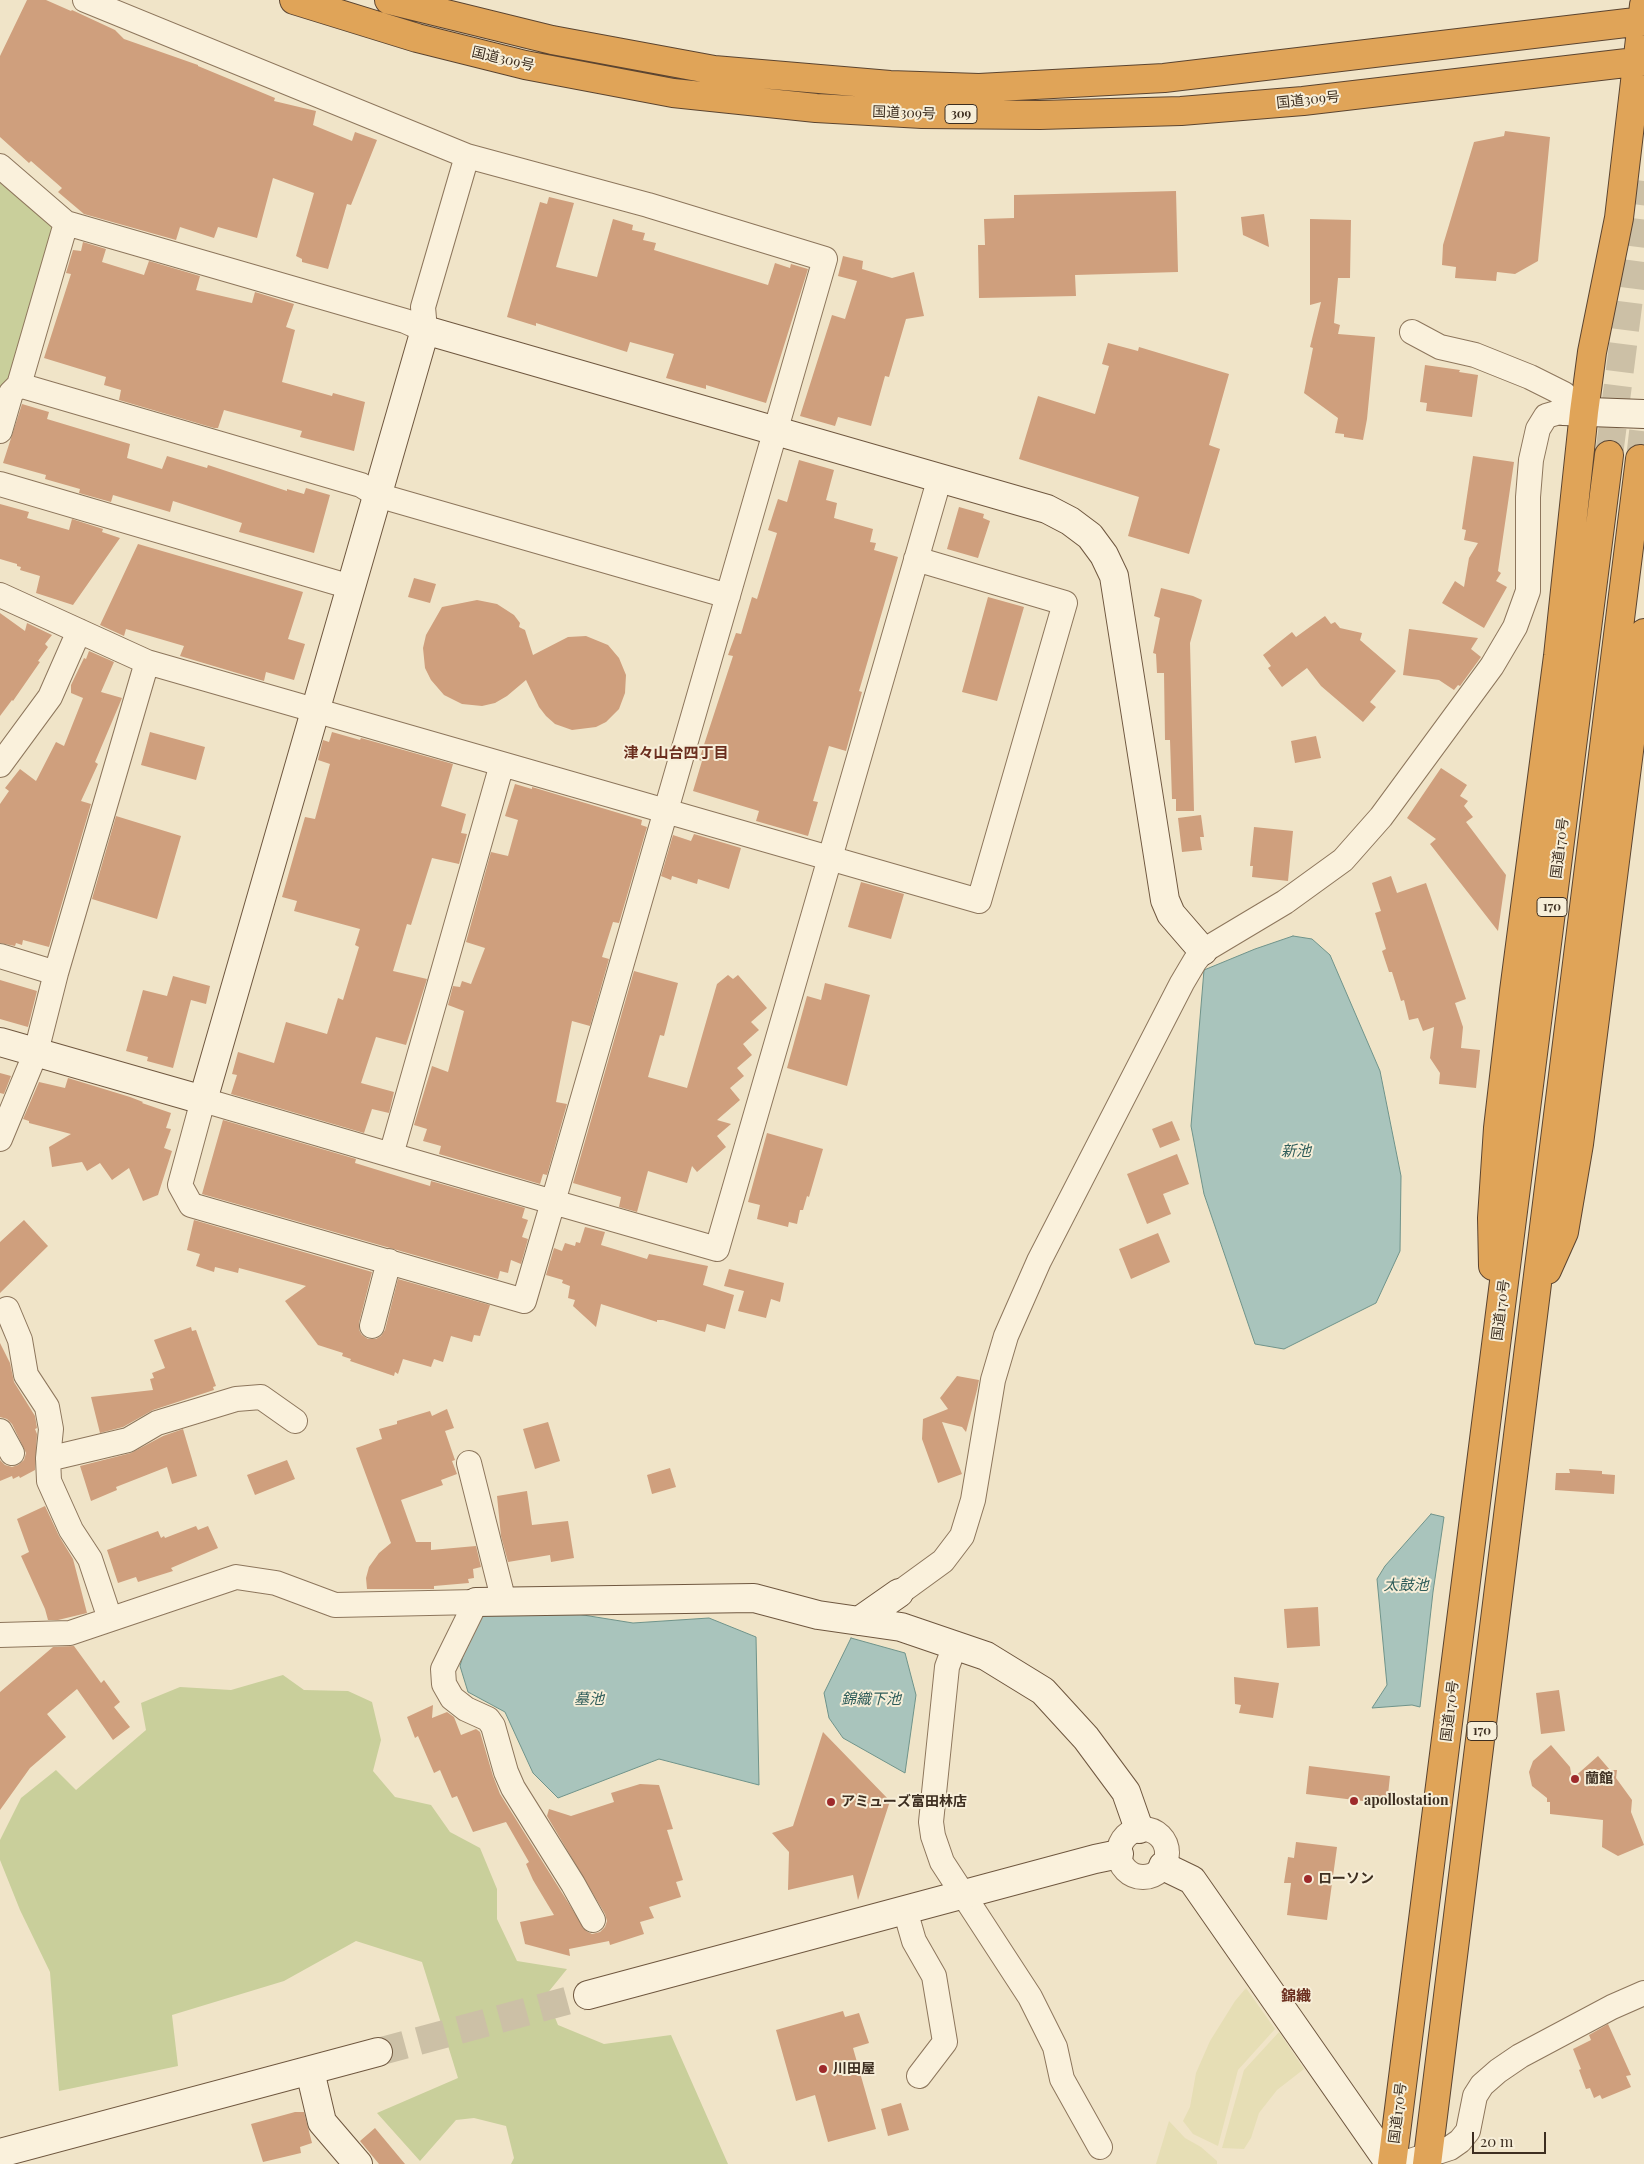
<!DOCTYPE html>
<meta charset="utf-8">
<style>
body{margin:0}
#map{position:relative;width:1644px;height:2164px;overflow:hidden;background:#f0e4c8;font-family:"Playfair Display",serif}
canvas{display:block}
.scale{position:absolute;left:1472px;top:2132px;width:74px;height:22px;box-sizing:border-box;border:2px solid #3d2e20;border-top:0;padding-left:6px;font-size:15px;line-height:18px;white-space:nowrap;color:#3d2e20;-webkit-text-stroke:4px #f7eed8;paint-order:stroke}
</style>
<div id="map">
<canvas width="1644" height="2164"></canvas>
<div class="scale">20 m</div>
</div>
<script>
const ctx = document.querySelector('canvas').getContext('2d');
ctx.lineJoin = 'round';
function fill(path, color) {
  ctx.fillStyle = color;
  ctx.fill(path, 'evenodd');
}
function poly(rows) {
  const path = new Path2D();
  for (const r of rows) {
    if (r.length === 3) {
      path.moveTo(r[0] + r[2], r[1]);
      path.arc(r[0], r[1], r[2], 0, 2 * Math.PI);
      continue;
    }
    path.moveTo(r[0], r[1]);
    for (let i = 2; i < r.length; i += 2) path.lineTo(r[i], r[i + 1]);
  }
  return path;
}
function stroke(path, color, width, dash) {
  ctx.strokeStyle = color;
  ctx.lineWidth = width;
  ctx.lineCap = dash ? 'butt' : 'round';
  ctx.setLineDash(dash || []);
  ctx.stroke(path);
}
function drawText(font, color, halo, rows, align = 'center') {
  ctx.font = font + ' "Playfair Display","Noto Sans JP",serif';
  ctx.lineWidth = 4;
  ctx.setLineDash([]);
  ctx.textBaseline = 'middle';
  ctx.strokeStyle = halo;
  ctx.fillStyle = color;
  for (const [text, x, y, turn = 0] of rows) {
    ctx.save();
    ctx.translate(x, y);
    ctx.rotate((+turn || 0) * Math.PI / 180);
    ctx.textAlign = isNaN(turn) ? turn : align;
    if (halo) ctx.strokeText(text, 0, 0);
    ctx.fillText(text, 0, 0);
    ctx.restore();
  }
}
const farmland = poly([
 [1246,1988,1275,2029,1238,2070,1218,2146,1193,2134,1183,2121,1190,2107,1196,2073,1210,2041,1235,2001],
 [1279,2032,1304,2069,1277,2090,1259,2113,1251,2138,1244,2149,1222,2148,1244,2070],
 [1169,2121,1185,2138,1201,2147,1217,2161,1217,2164,1156,2164]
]);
const green = poly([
 [0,183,52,227,0,406],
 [283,1675,304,1690,348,1691,372,1702,381,1740,373,1771,395,1797,431,1805,450,1832,480,1848,497,1889,497,1919,517,1961,567,1969,546,1995,558,2025,604,2044,671,2035,728,2164,511,2164,514,2158,506,2126,474,2118,456,2120,420,2161,377,2113,458,2078,422,1962,356,1941,284,1981,172,2015,178,2066,59,2091,50,1972,20,1910,0,1860,0,1840,21,1798,56,1770,76,1790,146,1730,141,1703,180,1687,231,1690]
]);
const water = poly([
 [1293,936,1312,939,1330,955,1380,1071,1401,1176,1400,1251,1376,1303,1284,1349,1255,1344,1204,1194,1191,1126,1204,970,1255,949,1293,936],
 [1431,1514,1444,1517,1433,1592,1420,1707,1412,1705,1372,1708,1387,1685,1377,1579,1385,1566,1431,1514],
 [577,1614,633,1623,709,1618,756,1637,759,1785,659,1759,558,1798,533,1773,505,1712,468,1692,460,1666,467,1642,483,1615,577,1614],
 [851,1638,905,1653,916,1695,905,1773,843,1738,829,1718,824,1693,851,1638]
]);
const building = poly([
 [27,0,46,0,71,11,72,10,115,30,124,39,198,65,198,66,275,98,274,101,316,111,313,125,352,141,355,132,377,140,351,205,347,204,328,269,302,262,302,259,296,256,314,193,273,178,257,238,218,227,214,238,180,227,176,240,84,214,58,192,62,188,31,161,29,163,0,137,0,56],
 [1505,131,1550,137,1538,261,1515,274,1497,272,1496,281,1455,278,1456,267,1442,265,1443,245,1474,142,1504,136],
 [1176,191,1178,272,1075,275,1076,296,979,298,978,245,985,245,984,219,1014,218,1014,195],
 [549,197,574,203,556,267,597,277,613,219,633,225,632,230,645,233,643,240,656,243,654,250,768,285,775,263,790,268,791,264,808,269,766,403,706,385,706,389,666,378,674,354,630,342,627,352,536,323,536,326,507,317,540,202,547,204],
 [1264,214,1269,247,1243,235,1241,217],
 [1310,219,1351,220,1350,278,1338,278,1334,323,1340,325,1338,334,1375,337,1367,419,1363,440,1344,437,1344,434,1335,433,1338,418,1304,393,1313,348,1310,347,1321,302,1310,305],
 [83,242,106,249,102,262,144,275,149,261,200,276,196,290,252,303,255,292,294,304,286,327,295,330,282,382,332,396,333,393,365,402,354,451,300,437,302,431,224,410,218,428,214,428,119,400,121,390,104,385,106,377,44,358,71,274,66,273,73,250,81,251],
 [843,256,863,261,862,269,892,278,914,272,924,316,906,319,889,377,885,376,871,426,838,417,835,426,800,416,832,315,845,319,857,281,838,276],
 [1108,343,1138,351,1139,347,1229,374,1209,445,1220,449,1189,554,1128,536,1139,497,1019,459,1038,396,1095,414,1109,366,1102,364],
 [1425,365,1460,370,1459,372,1478,375,1472,417,1426,411,1427,403,1420,402],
 [22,404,49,412,47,419,130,444,127,458,162,469,167,456,207,468,208,465,287,491,287,489,304,494,306,488,330,495,314,553,239,532,242,523,173,501,170,512,113,495,111,502,79,493,80,489,45,479,46,475,3,463],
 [1473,456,1514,462,1498,571,1501,573,1496,581,1507,587,1484,628,1442,603,1455,581,1464,587,1469,558,1478,543,1464,540,1466,530,1462,529],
 [799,460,834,470,826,500,837,503,834,518,873,529,870,542,876,543,874,550,898,557,859,691,862,692,846,751,829,746,813,801,818,802,808,836,756,821,759,811,693,791,702,761,699,760,733,656,728,655,736,633,741,634,752,597,757,599,777,533,768,530,778,499,787,502],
 [0,504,29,512,27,518,69,530,72,519,103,529,102,532,120,538,73,605,36,593,40,576,20,570,21,567,17,566,17,564,0,559],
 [959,507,984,514,983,518,990,521,978,558,947,549],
 [138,544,303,592,288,639,305,644,294,680,266,672,264,681,180,656,184,646,126,629,124,636,100,625],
 [414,578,436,584,430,603,408,597],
 [1161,588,1193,596,1202,600,1190,643,1194,811,1176,811,1176,799,1172,799,1170,740,1165,740,1164,673,1157,673,1156,654,1153,653,1160,618,1154,616],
 [988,597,1024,607,997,701,962,692],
 [477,600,497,604,514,615,520,623,519,627,525,630,533,655,568,637,586,636,608,645,619,658,626,675,625,693,619,709,606,722,596,727,572,730,555,724,546,716,539,707,526,680,507,696,495,703,482,706,462,704,444,695,431,680,425,668,423,648,426,635,442,607],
 [0,613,25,631,27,623,52,635,45,644,48,647,38,661,40,662,13,701,12,700,0,716],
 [1325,616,1331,624,1335,622,1340,628,1362,633,1360,640,1396,671,1370,702,1376,707,1363,722,1321,686,1307,668,1282,687,1268,668,1271,666,1263,655,1292,632,1296,637],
 [1409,629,1478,638,1471,649,1481,657,1460,686,1458,685,1454,690,1439,680,1403,675],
 [89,651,114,662,101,692,122,698,95,762,98,764,81,801,91,804,49,947,23,940,22,945,16,943,15,946,0,943,0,804,9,791,5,788,20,769,36,781,56,742,64,746,83,698,71,693,71,685,84,658,86,659],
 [150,732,205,747,196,780,141,765],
 [332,732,360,740,361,738,453,764,441,806,466,814,461,833,467,834,459,864,432,858,411,925,407,924,393,971,427,979,406,1045,376,1037,361,1083,394,1092,389,1113,372,1109,364,1133,231,1094,237,1075,232,1074,238,1052,274,1063,286,1022,327,1034,338,998,343,1000,359,947,355,945,360,929,294,911,297,901,282,897,305,817,315,819,330,764,318,760,323,740,329,742],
 [1316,736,1321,758,1295,763,1291,741],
 [1441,768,1467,785,1460,796,1468,801,1464,806,1473,817,1466,822,1506,875,1498,931,1430,844,1436,839,1407,818],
 [515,784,532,789,532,787,642,820,641,825,647,827,619,923,613,922,602,957,609,959,590,1026,572,1021,556,1102,567,1104,547,1175,543,1174,540,1184,439,1154,441,1146,423,1141,427,1129,414,1125,432,1066,448,1072,464,1011,448,1005,453,986,460,987,462,981,471,984,485,948,466,942,491,852,508,856,518,820,505,816],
 [1201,815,1204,837,1200,837,1202,850,1182,852,1178,818],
 [116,816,181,836,157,919,92,899],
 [1254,827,1293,831,1288,881,1252,877,1253,866,1250,866],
 [694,834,741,848,729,889,698,879,697,884,672,876,671,880,661,876,673,835,691,841],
 [1391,876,1397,893,1426,883,1466,999,1455,1003,1463,1027,1461,1048,1480,1050,1476,1088,1439,1084,1440,1073,1430,1058,1434,1027,1423,1031,1418,1018,1409,1020,1404,1000,1401,1001,1392,972,1389,972,1382,951,1386,949,1375,913,1381,911,1372,883],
 [861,882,904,894,891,939,848,927],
 [634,971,678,983,664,1036,660,1035,648,1077,687,1088,717,984,728,975,733,979,738,975,767,1008,751,1022,759,1030,743,1044,752,1055,737,1068,744,1076,730,1088,740,1100,717,1120,731,1124,717,1136,726,1147,697,1172,692,1166,687,1183,648,1171,637,1212,619,1207,621,1197,573,1183],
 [173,976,210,986,206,1004,191,1000,173,1068,147,1061,148,1057,126,1051,143,990,167,996],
 [0,980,37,991,28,1027,0,1019],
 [825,983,870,995,847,1086,787,1068,807,996,821,1000],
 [0,1073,11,1076,4,1094,0,1093],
 [68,1078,130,1097,143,1102,142,1103,171,1113,166,1128,171,1129,164,1148,172,1151,158,1195,143,1201,129,1168,112,1180,100,1163,87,1171,82,1162,52,1167,49,1147,71,1134,29,1123,29,1121,23,1119,39,1082,65,1088],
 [223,1120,356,1159,355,1163,430,1186,431,1181,525,1208,522,1218,528,1220,522,1237,528,1239,521,1264,511,1260,508,1273,500,1271,498,1279,202,1194],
 [1172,1121,1180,1140,1160,1148,1152,1129],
 [767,1133,823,1149,809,1197,807,1196,803,1210,800,1210,797,1224,789,1222,788,1227,757,1219,760,1205,748,1202],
 [1177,1154,1189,1184,1163,1194,1171,1214,1147,1224,1127,1174],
 [24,1220,48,1246,0,1293,0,1242],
 [194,1220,372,1272,359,1323,359,1330,362,1335,368,1339,376,1339,381,1336,385,1330,398,1279,490,1305,480,1336,474,1335,472,1342,451,1336,443,1362,434,1359,431,1367,403,1359,398,1374,395,1372,394,1376,350,1361,351,1359,342,1356,343,1353,318,1345,285,1301,306,1286,239,1268,238,1273,215,1267,214,1272,196,1266,200,1254,187,1250],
 [585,1227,605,1232,601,1245,647,1259,649,1254,708,1266,703,1285,734,1295,725,1329,707,1324,705,1332,663,1320,657,1320,657,1322,601,1304,596,1327,573,1306,575,1300,568,1298,570,1286,562,1283,563,1280,546,1275,554,1248,562,1251,565,1243,575,1246,576,1242,580,1243],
 [1158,1233,1170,1262,1131,1279,1119,1249],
 [729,1269,784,1283,780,1302,771,1299,766,1318,738,1311,744,1291,724,1286],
 [191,1327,192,1331,196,1330,202,1347,216,1386,213,1387,214,1390,153,1410,123,1427,100,1433,91,1397,153,1390,150,1379,154,1378,152,1373,165,1368,154,1340],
 [0,1343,10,1363,14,1382,35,1416,37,1428,35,1429,37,1434,35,1470,20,1478,19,1476,13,1479,12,1476,0,1481,0,1460,5,1465,12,1467,18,1465,24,1460,26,1453,12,1424,7,1419,0,1417],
 [957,1376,979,1380,977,1390,966,1432,962,1427,942,1422,962,1474,938,1483,922,1439,923,1419,948,1409,940,1398],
 [447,1409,454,1428,445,1431,455,1460,452,1461,457,1474,441,1480,443,1485,401,1500,416,1542,431,1542,431,1550,476,1546,481,1567,473,1569,474,1578,468,1579,469,1583,434,1586,434,1589,367,1589,366,1578,369,1567,379,1553,391,1543,356,1448,382,1439,379,1429,397,1424,397,1421,430,1411,432,1416],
 [548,1422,560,1461,535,1469,523,1429],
 [183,1429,197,1476,172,1484,167,1467,116,1487,117,1490,91,1501,80,1466,131,1453,163,1436],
 [287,1460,295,1479,255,1495,247,1475],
 [670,1468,676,1487,652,1494,647,1475],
 [1569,1469,1602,1471,1602,1474,1615,1475,1614,1494,1555,1490,1556,1473,1570,1473],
 [527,1491,532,1525,568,1521,574,1558,551,1562,550,1555,508,1562,501,1536,497,1496],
 [45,1506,59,1536,73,1559,87,1613,58,1620,48,1620,45,1609,21,1556,29,1552,17,1519],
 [196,1526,198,1530,208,1526,218,1548,171,1568,173,1571,138,1582,136,1577,118,1583,107,1550,158,1531,161,1538,164,1536,165,1538],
 [1318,1607,1320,1646,1287,1648,1284,1609],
 [74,1646,101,1683,104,1680,120,1702,114,1707,130,1727,113,1740,77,1689,47,1714,66,1737,30,1768,0,1810,0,1692,53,1647],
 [1234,1677,1279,1683,1273,1718,1239,1713,1241,1705,1235,1704],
 [1559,1690,1565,1731,1541,1734,1536,1693],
 [433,1705,432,1718,447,1712,454,1717,461,1735,476,1729,480,1732,493,1776,500,1794,586,1931,592,1934,600,1932,605,1927,607,1921,605,1914,547,1816,549,1809,571,1816,614,1802,611,1793,640,1784,659,1785,673,1829,667,1830,683,1880,676,1882,681,1897,649,1907,654,1918,640,1922,644,1934,610,1945,609,1941,569,1949,570,1956,525,1944,520,1922,554,1915,533,1880,526,1864,529,1862,506,1822,473,1832,457,1796,452,1798,440,1770,434,1773,418,1736,415,1738,407,1717],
 [823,1732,890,1801,858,1900,853,1875,788,1890,789,1852,772,1833,793,1826],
 [1551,1745,1570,1767,1572,1779,1598,1756,1610,1770,1617,1770,1616,1778,1632,1800,1631,1812,1644,1845,1618,1856,1602,1847,1603,1820,1550,1814,1550,1802,1547,1802,1547,1798,1532,1786,1529,1772,1533,1761],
 [1309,1766,1390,1776,1387,1804,1306,1794],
 [1296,1842,1337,1847,1327,1920,1287,1915,1291,1883,1284,1883,1288,1857,1294,1858],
 [843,2011,845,2017,859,2013,869,2043,853,2048,876,2129,828,2142,815,2095,796,2101,776,2030],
 [1608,2024,1631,2075,1626,2076,1631,2087,1602,2099,1600,2095,1594,2098,1590,2088,1586,2089,1579,2070,1581,2069,1573,2049,1591,2040,1589,2035],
 [901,2103,909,2130,888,2136,881,2109],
 [295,2112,304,2112,312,2143,300,2147,301,2153,263,2162,251,2124],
 [375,2128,405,2164,379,2164,360,2141]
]);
const secondaryTunnel = poly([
 [378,2052,588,1995]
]);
const highwayTunnel = poly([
 [1609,455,1644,181],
 [1640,459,1644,424]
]);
const street = poly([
 [85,0,467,156,648,205,825,259,553,1202,524,1301,191,1205,180,1185,203,1100,391,1155,553,1202,717,1249,940,477],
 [0,166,66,223,405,321,425,330,423,307,467,156],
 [19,385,361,485,377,495,728,596],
 [0,431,11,393,19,385,66,223],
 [0,484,351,587],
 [0,595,147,662,979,901,1065,603,916,559],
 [0,765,50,697,79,631],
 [0,956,56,973],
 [0,1139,36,1052,56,973,147,662],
 [391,1155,502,764],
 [7,1309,20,1340,26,1375,47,1407,51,1429,48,1458,49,1481,71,1530,90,1559,110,1619],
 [372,1326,389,1261],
 [0,1431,12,1453],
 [48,1459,128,1440,157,1423,236,1399,261,1397,295,1421],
 [469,1463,504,1602],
 [899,1593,943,1561,962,1536,973,1500,993,1380,1006,1336,1039,1261,1182,983,1195,961,1203,951,1285,902,1343,860,1381,817,1492,666,1515,627,1528,591,1528,497,1531,460,1538,429,1546,416,1563,411,1564,394,1530,377,1475,355,1440,347,1412,332],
 [0,1635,70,1633,236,1577,276,1583,335,1605,476,1602,443,1669,444,1684,452,1698,466,1709,488,1719,493,1726,506,1772,513,1788,573,1884,593,1920],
 [955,1645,947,1667,931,1822,933,1836,942,1862,1030,1997,1055,2047,1062,2079,1100,2147],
 [1143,1853,24],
 [905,1910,914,1941,934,1976,945,2042,919,2076],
 [1401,2164,1450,2148,1460,2141,1468,2131,1475,2096,1482,2085,1498,2071,1520,2056,1612,2007,1644,1993]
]);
const secondary = poly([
 [1563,411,1644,414],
 [0,1042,203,1100,425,330,1047,509,1070,521,1090,536,1104,555,1114,576,1165,900,1171,914,1203,951],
 [476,1602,754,1598,818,1615,901,1627,986,1656,1043,1691,1086,1738,1126,1792,1139,1829],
 [859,1621,899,1593],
 [1163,1866,1192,1880,1390,2164],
 [588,1995,1095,1859,1119,1854],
 [310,2071,322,2122,358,2164],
 [0,2153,378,2052]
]);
const highway = poly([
 [294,0,417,38,525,65,673,93,816,108,922,114,1040,115,1181,111,1303,101,1644,61],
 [389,0,552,40,714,70,890,85,979,88,1164,78,1644,21],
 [1493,1266,1492,1218,1498,1128,1514,991,1558,656,1584,412,1592,352,1619,218,1644,5],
 [1547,1270,1564,1232,1579,1144,1644,633],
 [1392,2164,1609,455],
 [1427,2164,1640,459]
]);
const markers = [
 [1575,1779,5,"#9e2a2b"],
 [1354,1801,5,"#9e2a2b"],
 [831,1802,5,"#9e2a2b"],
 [1308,1879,5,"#9e2a2b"],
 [823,2069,5,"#9e2a2b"]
];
const shields = [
 [961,114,32],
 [1552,907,30],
 [1482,1731,30]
];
const shieldNames = [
 ["309",961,114],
 ["170",1552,907],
 ["170",1482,1731]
];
const streetNames = [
 ["国道309号",503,59,13],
 ["国道309号",1308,100,-6],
 ["国道309号",904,113,2],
 ["国道170号",1560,848,-83],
 ["国道170号",1501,1310,-83],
 ["国道170号",1450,1711,-83],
 ["国道170号",1398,2113,-83]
];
const poiNames = [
 ["蘭館",1585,1779],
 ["apollostation",1364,1801],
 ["アミューズ富田林店",841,1802],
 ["ローソン",1318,1879],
 ["川田屋",833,2069]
];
const neighbourhoodNames = [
 ["津々山台四丁目",676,753],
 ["錦織",1296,1996]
];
const waterNames = [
 ["新池",1296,1151],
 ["太鼓池",1406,1585],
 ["墓池",589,1699],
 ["錦織下池",871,1699]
];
fill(farmland, '#e6deb5');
fill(green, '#c9cf9b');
fill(water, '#a9c4bc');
stroke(water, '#6f938a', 1);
fill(building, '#cf9f7d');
stroke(secondaryTunnel, '#ccc0a6', 28, [28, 14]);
stroke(highwayTunnel, '#ccc0a6', 28, [28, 14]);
stroke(street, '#8d765c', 26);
stroke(secondary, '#6f573f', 30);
stroke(highway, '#5b4430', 30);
stroke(street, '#faf1dc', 24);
stroke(secondary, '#faf1dc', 28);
stroke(highway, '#e0a458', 28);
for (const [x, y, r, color] of markers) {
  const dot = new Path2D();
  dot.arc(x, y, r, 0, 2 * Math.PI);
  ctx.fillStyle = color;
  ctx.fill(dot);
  stroke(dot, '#f7eed8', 2);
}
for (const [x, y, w] of shields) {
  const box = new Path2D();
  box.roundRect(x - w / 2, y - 9.5, w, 19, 4);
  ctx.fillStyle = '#f7eed8';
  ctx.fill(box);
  stroke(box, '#3d2e20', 1);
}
drawText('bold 12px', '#3d2e20', null, shieldNames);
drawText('14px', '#3d2e20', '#f7eed8', streetNames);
drawText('bold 14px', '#3d2e20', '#f7eed8', poiNames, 'left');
drawText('bold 15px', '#6b2e1e', '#f7eed8', neighbourhoodNames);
drawText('italic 15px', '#2f5d5a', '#f7eed8', waterNames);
</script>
